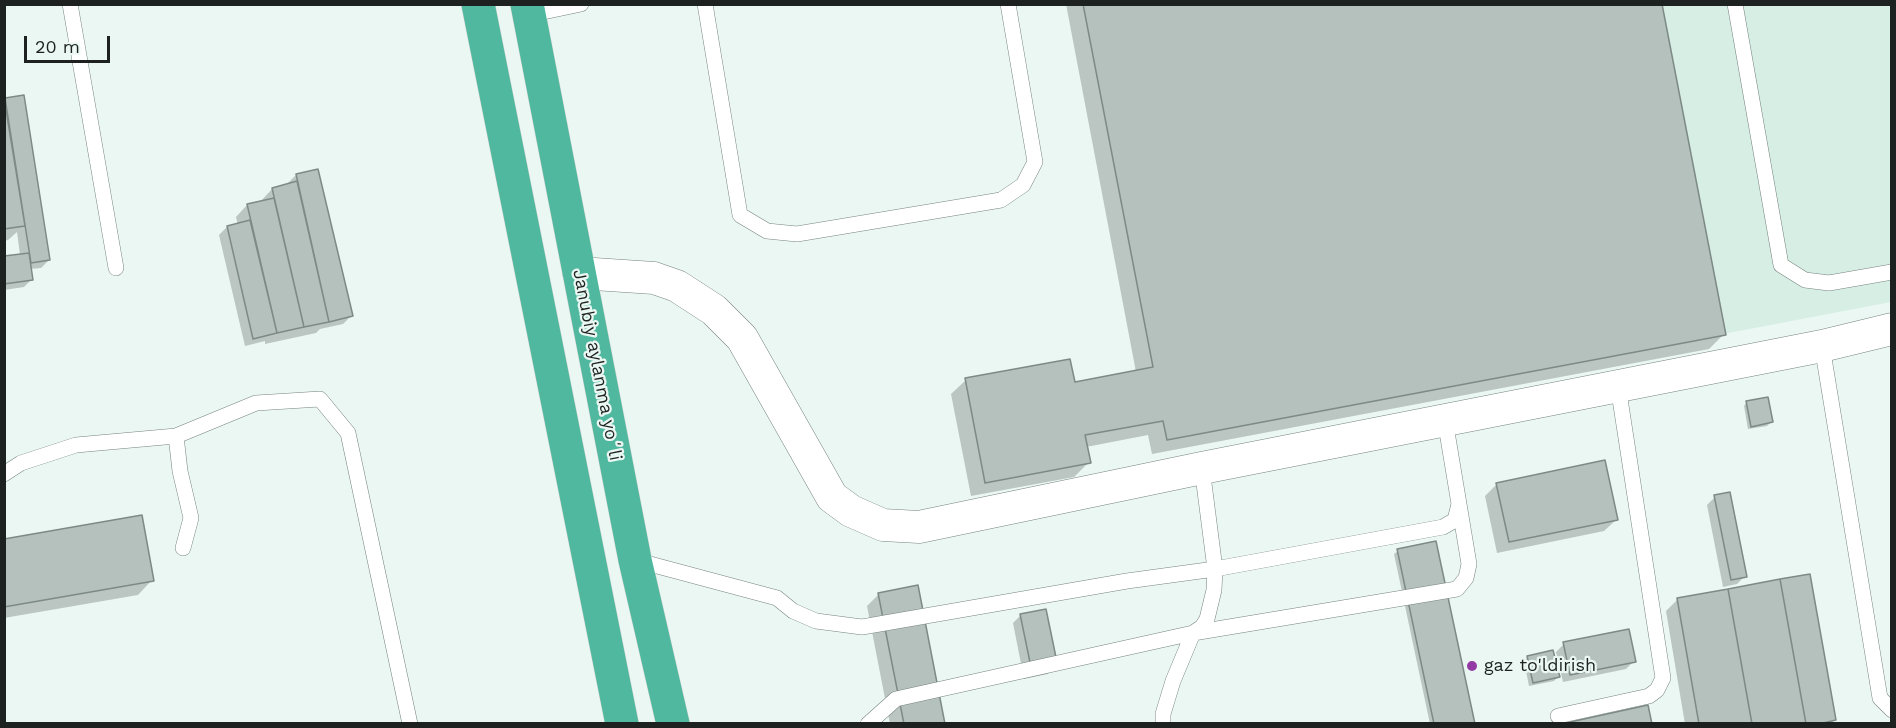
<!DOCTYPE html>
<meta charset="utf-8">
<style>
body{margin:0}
#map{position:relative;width:1896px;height:728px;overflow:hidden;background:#eaf7f2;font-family:"Work Sans",sans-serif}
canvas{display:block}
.frame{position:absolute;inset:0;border:6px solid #1d2220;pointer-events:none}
.scale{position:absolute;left:24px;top:36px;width:86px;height:27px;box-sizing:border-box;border:3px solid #1d2220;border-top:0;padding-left:8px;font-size:18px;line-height:21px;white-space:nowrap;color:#1d2220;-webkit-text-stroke:4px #eaf7f2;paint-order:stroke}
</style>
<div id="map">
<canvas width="1896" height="728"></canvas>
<div class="frame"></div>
<div class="scale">20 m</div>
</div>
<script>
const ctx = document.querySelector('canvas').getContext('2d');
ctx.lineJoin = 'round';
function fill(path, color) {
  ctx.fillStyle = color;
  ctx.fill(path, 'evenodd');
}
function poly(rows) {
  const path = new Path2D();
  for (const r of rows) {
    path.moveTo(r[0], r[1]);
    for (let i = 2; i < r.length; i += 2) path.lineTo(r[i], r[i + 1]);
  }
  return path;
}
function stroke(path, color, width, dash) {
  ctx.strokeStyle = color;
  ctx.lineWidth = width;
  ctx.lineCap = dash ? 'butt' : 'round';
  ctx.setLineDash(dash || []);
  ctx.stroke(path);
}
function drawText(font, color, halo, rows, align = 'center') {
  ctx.font = font + ' "Work Sans",sans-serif';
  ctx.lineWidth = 4.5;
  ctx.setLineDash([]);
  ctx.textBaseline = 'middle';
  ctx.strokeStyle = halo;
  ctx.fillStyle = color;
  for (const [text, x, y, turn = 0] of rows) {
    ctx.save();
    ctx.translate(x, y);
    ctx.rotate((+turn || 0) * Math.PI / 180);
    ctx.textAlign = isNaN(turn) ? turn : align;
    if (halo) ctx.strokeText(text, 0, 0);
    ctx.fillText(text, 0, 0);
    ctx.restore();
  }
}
const built = poly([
 [1083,5,1891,5,1891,302,1167,440,1163,421,1086,435,1091,463,965,378,1070,359,1075,382,1153,367]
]);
const shadow = poly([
 [1066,4,1661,4,1724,334,1709,349,1152,454,1148,435,1086,447,1089,462,1074,477,971,496,951,394,966,380,1074,383,1136,372],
 [23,96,49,260,41,268,30,269,32,279,24,287,4,290,4,258,20,255,17,232,8,240,4,241,4,99],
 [296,175,351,316,343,324,320,329,316,333,265,344,265,341,245,346,219,235,227,227,238,225,236,217,247,205,261,202,261,201,272,189,289,185,288,183],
 [1747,402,1771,422,1767,426,1748,429,1744,406],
 [1497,484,1616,520,1604,531,1497,553,1485,496],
 [1715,497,1745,576,1737,584,1723,587,1707,505],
 [4,541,152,580,138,595,4,618],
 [1398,551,1473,724,1430,724,1394,554],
 [1809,575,1834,720,1831,724,1823,724,1823,722,1814,724,1685,724,1666,611,1677,600],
 [879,594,943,724,890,724,867,606],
 [1021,615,1056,666,1048,674,1024,679,1013,623],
 [1564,644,1634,661,1626,669,1563,682,1556,652],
 [1528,657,1558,677,1554,681,1529,686,1524,661]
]);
const building = poly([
 [1083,4,1662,4,1726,335,1167,440,1163,421,1085,435,1091,463,985,483,965,378,1070,359,1075,382,1153,367,1083,4],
 [24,95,50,260,31,263,5,98,24,95],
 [4,98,25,226,4,229,4,98],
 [318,169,353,316,329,322,296,174,318,169],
 [297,181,329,322,304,327,272,188,297,181],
 [274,198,304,327,277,333,247,204,274,198],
 [250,220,277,333,253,339,227,226,250,220],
 [29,253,33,280,4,284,4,256,29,253],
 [1768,397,1773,422,1751,427,1746,401,1768,397],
 [1605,460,1618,520,1509,542,1496,483,1605,460],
 [1730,492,1747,577,1731,580,1714,495,1730,492],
 [142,515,154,581,4,607,4,539,142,515],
 [1436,541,1475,724,1434,724,1397,549,1436,541],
 [1810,574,1836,720,1819,724,1806,724,1780,579,1810,574],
 [1780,579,1806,724,1752,724,1728,589,1780,579],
 [918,585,945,724,904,724,878,593,918,585],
 [1728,589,1752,724,1699,724,1677,598,1728,589],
 [1046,609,1058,667,1032,672,1020,614,1046,609],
 [1629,629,1636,662,1570,675,1563,642,1629,629],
 [1553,650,1560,677,1533,683,1527,656,1553,650],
 [1648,705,1652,724,1561,724,1648,705]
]);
const service = poly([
 [70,4,116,268],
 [705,4,740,215,767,231,797,234,1001,200,1023,185,1035,162,1008,4],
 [1735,4,1781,265,1805,280,1829,283,1892,272],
 [529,15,581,4],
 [1822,346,1880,698,1892,710],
 [1202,468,1215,569,1443,527,1455,520,1459,504,1445,420],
 [4,474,21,463,76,445,176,436],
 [183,548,191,518,180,471,176,436,256,403,320,399,348,433,410,724],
 [635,560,777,598,793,611,816,621,862,627,1127,581,1215,569,1214,590,1207,619,1202,627,1193,633,896,699,868,724],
 [1558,716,1649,696,1657,690,1663,678,1618,386],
 [1163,724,1163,714,1173,681,1193,633,1457,589,1466,578,1469,564,1459,504]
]);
const minor = poly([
 [579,273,654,278,677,286,714,310,742,338,832,497,851,511,883,525,919,527,1202,468,1822,346,1892,329]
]);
const trunk = poly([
 [478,4,622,724],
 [527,4,635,560,673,724]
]);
const markers = [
 [1472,666,6,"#933aa5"]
];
const streetNames = [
 ["Janubiy aylanma yoʻli",597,365,79]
];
const poiNames = [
 ["gaz to'ldirish",1484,666]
];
fill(built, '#d7eee5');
fill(shadow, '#0003');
fill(building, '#b4c1bc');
stroke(building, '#7e8a86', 1.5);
stroke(service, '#77847f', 16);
stroke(minor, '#77847f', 33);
stroke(trunk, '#d2d3d2', 34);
stroke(service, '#fff', 15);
stroke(minor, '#fff', 32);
stroke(trunk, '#4fb89e', 33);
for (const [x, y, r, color] of markers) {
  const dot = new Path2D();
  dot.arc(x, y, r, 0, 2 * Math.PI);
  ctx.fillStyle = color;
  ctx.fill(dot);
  stroke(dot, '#eaf7f2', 2);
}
drawText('18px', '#1d2220', '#eaf7f2', streetNames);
drawText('18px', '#1d2220', '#eaf7f2', poiNames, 'left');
</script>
